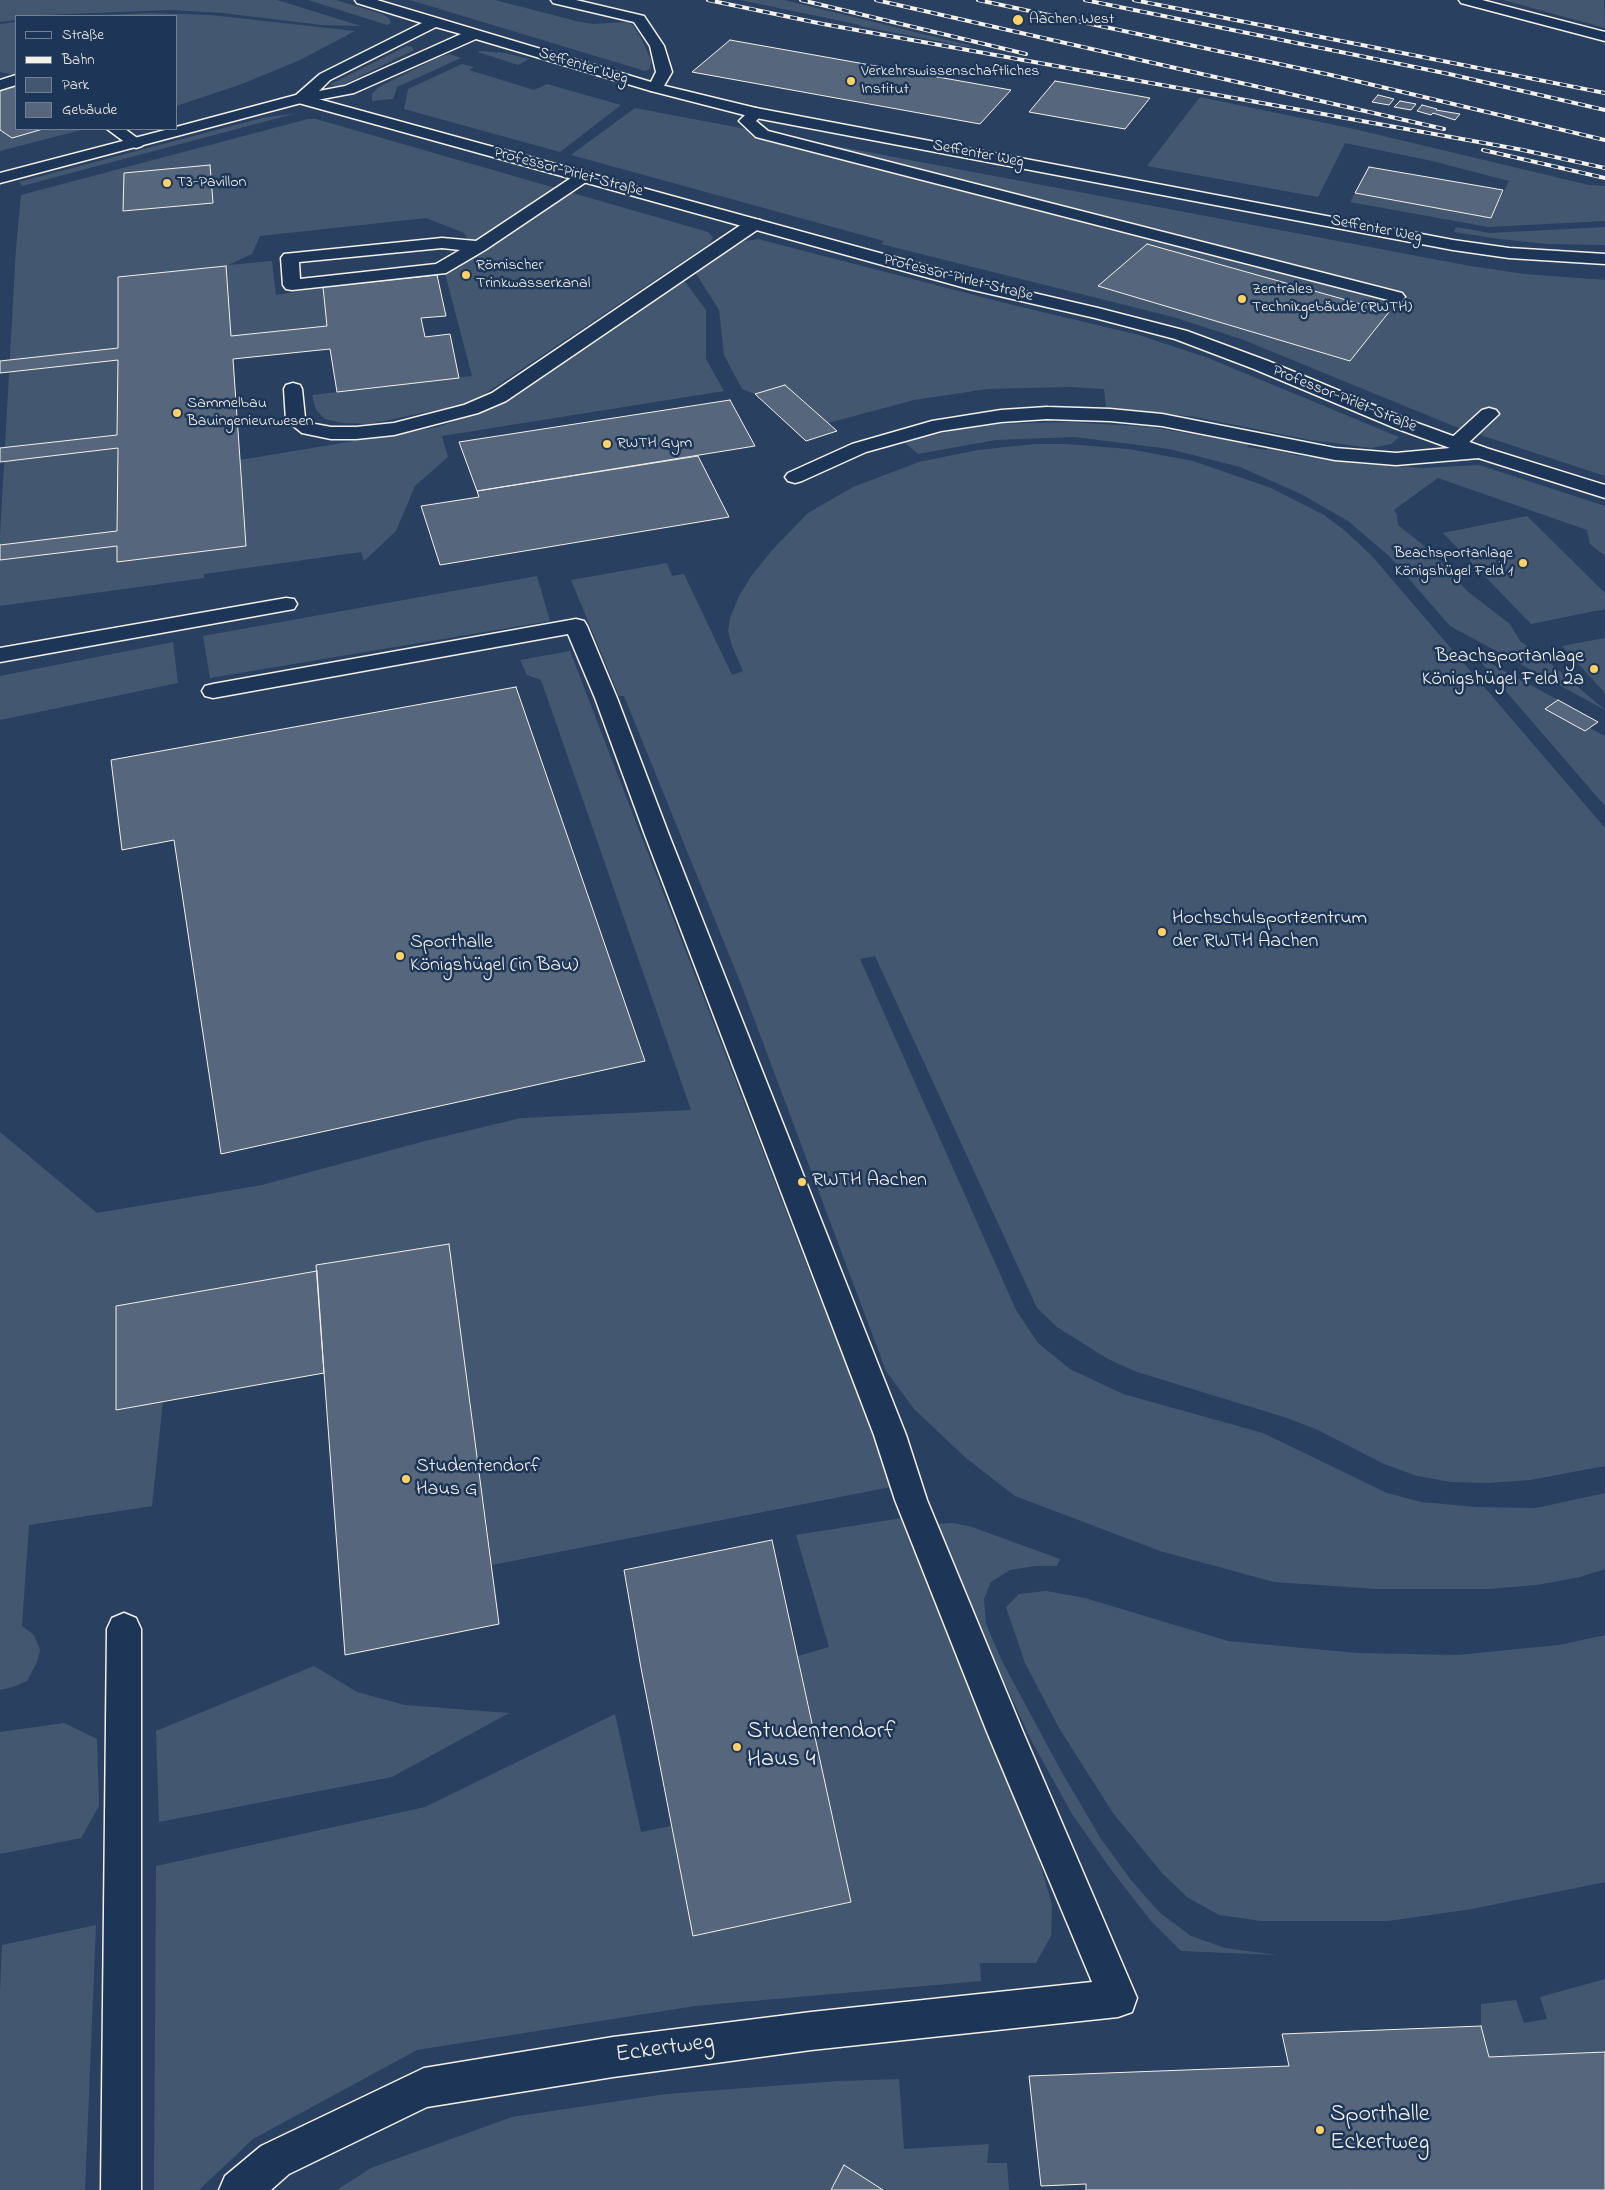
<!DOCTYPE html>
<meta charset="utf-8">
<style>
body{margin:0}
#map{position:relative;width:1605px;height:2190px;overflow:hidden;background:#2a4060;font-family:"Indie Flower",sans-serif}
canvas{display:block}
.legend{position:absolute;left:15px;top:15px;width:162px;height:115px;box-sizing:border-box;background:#1d3557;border:1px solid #738091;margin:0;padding:6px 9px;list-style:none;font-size:15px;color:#f4f1e8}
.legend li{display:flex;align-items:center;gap:10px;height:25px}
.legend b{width:25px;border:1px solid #738091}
</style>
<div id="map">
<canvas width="1605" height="2190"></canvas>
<ul class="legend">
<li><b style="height:6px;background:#1d3557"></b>Straße</li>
<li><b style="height:6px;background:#f4f1e8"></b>Bahn</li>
<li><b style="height:14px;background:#445771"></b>Park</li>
<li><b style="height:14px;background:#56677d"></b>Gebäude</li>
</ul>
</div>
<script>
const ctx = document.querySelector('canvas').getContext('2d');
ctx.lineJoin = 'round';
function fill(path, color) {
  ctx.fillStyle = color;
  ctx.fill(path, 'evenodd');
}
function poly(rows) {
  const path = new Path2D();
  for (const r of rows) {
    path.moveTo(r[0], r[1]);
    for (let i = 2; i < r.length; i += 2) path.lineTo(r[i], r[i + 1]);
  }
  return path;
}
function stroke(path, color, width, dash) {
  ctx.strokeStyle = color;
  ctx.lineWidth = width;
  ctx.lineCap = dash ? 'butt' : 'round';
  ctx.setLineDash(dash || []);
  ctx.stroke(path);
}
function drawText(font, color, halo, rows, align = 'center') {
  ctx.font = font + ' "Indie Flower",sans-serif';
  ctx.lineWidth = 5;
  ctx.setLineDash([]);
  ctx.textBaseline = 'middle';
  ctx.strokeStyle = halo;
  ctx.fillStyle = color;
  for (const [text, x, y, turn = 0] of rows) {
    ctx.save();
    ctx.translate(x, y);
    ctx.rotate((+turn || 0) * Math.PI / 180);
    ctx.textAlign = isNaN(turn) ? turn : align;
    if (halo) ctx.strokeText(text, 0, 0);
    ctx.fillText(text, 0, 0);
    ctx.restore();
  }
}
const green = poly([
 [0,0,277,0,361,26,321,25,223,13,172,10,16,16,16,20,0,22],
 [308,0,336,0,382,14,389,18,391,23,387,25],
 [410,0,495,0,576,21,592,24,627,22,633,25,642,40,651,60,650,69,645,71],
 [740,0,784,0,972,46,969,47,859,26,860,25],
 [1503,0,1604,0,1605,28],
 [149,13,211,15,355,31,300,60,242,84,176,106,176,16,80,16],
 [16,22,16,75,0,72,0,24],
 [407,46,412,47,414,50,340,86,329,85],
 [479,51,505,53,529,59,518,65,478,52],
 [449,54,461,58,397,87,393,99,372,101,372,94,379,87,437,58],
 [462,64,474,67,469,70,534,90,547,84,621,105,560,152,404,109,408,89],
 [1200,97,1354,129,1589,185,1605,186,1605,221,1488,227,1350,202,1355,193,1491,218,1509,181,1432,161,1345,143,1318,197,1147,166],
 [635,108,1470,266,1525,274,1605,280,1605,476,1456,427,1241,339,1173,317,881,244,884,241,571,155],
 [297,113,22,186,19,182,262,118],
 [308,119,316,119,708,232,713,237,710,243,480,397,457,406,369,424,343,423,325,419,316,410,312,395,472,376,443,266,469,241,464,233,426,218,260,236,252,254,228,265,272,261,276,295,323,287,327,326,231,336,225,266,118,277,118,561,246,546,240,460,438,427,504,403,683,279,706,310,706,359,724,391,442,436,448,457,415,486,396,531,364,561,361,552,204,574,204,578,0,606,0,536,16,248,21,195],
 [43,129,85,129,0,151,0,130,12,138],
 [1456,227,1490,233,1605,227,1605,245,1547,244,1500,239,1454,232],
 [758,239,1013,305,1139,335,1208,358,1399,437,1391,444,1371,448,1310,440,1195,417,1106,407,1104,389,1068,387,987,389,948,395,914,400,828,423,785,385,755,394,742,389,724,355,719,310,695,272,740,242],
 [1068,422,1151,427,1249,444,1247,447,1266,450,1268,448,1296,455,1362,464,1423,468,1479,465,1605,506,1605,556,1590,544,1587,530,1438,478,1394,510,1397,515,1398,525,1432,552,1467,591,1510,624,1520,641,1544,658,1605,710,1450,626,1390,557,1348,521,1301,494,1240,467,1169,449,1075,437,996,440,918,454,904,442,964,428,998,424],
 [1035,444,1066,444,1129,449,1193,461,1271,488,1324,515,1344,530,1371,555,1605,828,1605,1466,1530,1480,1489,1483,1451,1482,1417,1476,1384,1464,1318,1430,1287,1418,1137,1372,1108,1359,1057,1327,1037,1308,875,956,860,959,1016,1310,1038,1343,1070,1369,1123,1394,1263,1433,1387,1493,1421,1502,1476,1507,1536,1508,1605,1493,1605,1569,1580,1577,1537,1585,1487,1589,1378,1589,1274,1582,1160,1551,1015,1496,966,1458,914,1409,886,1371,741,984,624,696,619,696,571,580,667,563,672,576,684,574,732,675,743,671,732,646,728,631,730,618,739,596,752,575,774,548,808,513,853,487,919,462,978,450],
 [1527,516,1605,593,1605,609,1531,624,1443,533],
 [537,576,550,621,210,678,203,636],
 [1605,638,1605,693,1562,646],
 [173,642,178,683,0,720,0,676],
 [570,651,811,1276,860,1398,891,1487,492,1565,449,1244,316,1265,316,1271,116,1306,116,1409,163,1401,152,1506,29,1525,22,1626,34,1635,40,1650,37,1662,27,1681,13,1687,0,1690,0,1132,97,1213,262,1185,425,1141,521,1118,691,1110,541,680,527,675,520,660],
 [1478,659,1482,659,1558,700,1546,709,1585,731,1590,728,1605,736,1605,806],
 [902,1518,1036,1849,1052,1905,1051,1936,1036,1963,980,1963,981,1981,695,2006,417,2050,253,2139,199,2190,154,2190,156,1866,425,1807,615,1714,641,1832,671,1826,693,1936,851,1902,798,1656,829,1647,796,1535],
 [954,1523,972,1527,1060,1559,1057,1566,1035,1566,1010,1570,991,1582,984,1599,986,1624,1002,1661,1060,1769,1101,1839,1131,1880,1159,1912,1191,1936,1225,1948,1277,1955,1181,1951,1151,1921,1112,1871,1072,1814,1031,1740,997,1666,935,1524],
 [1046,1591,1085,1598,1228,1641,1357,1653,1457,1655,1559,1645,1605,1635,1605,1882,1472,1909,1388,1921,1262,1921,1219,1915,1187,1897,1162,1873,1113,1813,1059,1728,1025,1663,1006,1607,1019,1594],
 [314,1666,357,1692,405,1705,509,1713,392,1777,159,1822,156,1731],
 [64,1723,97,1739,99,1806,81,1838,0,1854,0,1732],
 [96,1925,85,2190,0,2190,0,1991,2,1945],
 [1605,1979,1605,2052,1489,2057,1481,2026,1481,2004,1516,2000,1524,2023,1547,2019,1540,1997],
 [899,2079,904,2149,989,2144,987,2163,1007,2163,1009,2190,337,2190,371,2168,512,2117,666,2094,839,2081]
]);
const building = poly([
 [730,40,1011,90,980,124,692,72,730,40],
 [1055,81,1150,98,1125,129,1029,112,1055,81],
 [14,86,16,88,16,129,43,129,12,138,0,130,0,90,14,86],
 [1378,95,1394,99,1389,105,1372,102,1378,95],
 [1400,101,1416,104,1411,110,1394,107,1400,101],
 [1422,105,1437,109,1436,110,1460,114,1455,120,1433,113,1431,115,1417,111,1422,105],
 [210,165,213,203,123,211,124,173,210,165],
 [1369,167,1503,190,1491,218,1355,193,1369,167],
 [1147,244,1389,312,1350,361,1098,286,1147,244],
 [226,266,231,336,327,326,323,287,437,275,446,316,421,318,425,337,450,334,459,378,337,392,330,349,233,359,246,546,117,562,117,546,0,560,0,545,117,531,118,448,0,462,0,448,117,435,118,360,0,373,0,361,118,348,118,277,226,266],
 [785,385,828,423,837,431,806,441,755,394,785,385],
 [730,400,755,446,477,491,459,442,730,400],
 [698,456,729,517,440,565,421,506,479,497,477,491,698,456],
 [516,687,645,1061,221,1154,174,840,122,850,111,760,516,687],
 [1558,700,1598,722,1585,731,1545,709,1558,700],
 [449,1244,499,1624,345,1655,316,1265,449,1244],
 [317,1271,324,1373,116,1410,116,1306,317,1271],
 [772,1540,851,1902,693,1936,641,1668,624,1570,772,1540],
 [1481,2026,1489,2057,1605,2052,1605,2190,1086,2190,1086,2184,1041,2186,1029,2076,1289,2066,1282,2034,1481,2026],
 [844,2165,883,2190,831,2190,844,2165]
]);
const service = poly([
 [551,0,576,0,644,16,664,46,672,72,661,91,651,91,648,88,656,72,650,46,634,22,553,3,551,0],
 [1459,0,1482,0,1605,32,1605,41,1461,3,1459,0],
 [16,75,16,85,0,90,0,80,16,75],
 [756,108,762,110,764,113,756,121,768,131,1402,293,1405,297,1402,301,1396,302,756,137,739,121,750,110,756,108],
 [107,129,125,129,144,143,142,146,136,148,130,146,107,129],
 [583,172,589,174,591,177,589,180,485,250,446,273,292,290,286,289,283,285,281,258,284,254,442,238,476,241,577,174,583,172],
 [442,248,460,250,436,264,300,279,299,262,442,248],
 [754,219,760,220,762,224,760,228,506,401,478,413,394,435,356,439,331,439,302,433,286,420,284,389,286,385,293,383,300,385,302,389,305,418,315,424,331,427,356,427,394,423,464,405,492,393,748,220,754,219],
 [1047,407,1110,409,1162,414,1335,448,1396,453,1450,448,1446,444,1449,440,1482,410,1489,408,1496,410,1499,414,1464,447,1479,446,1486,448,1489,452,1486,456,1479,458,1396,465,1335,460,1162,426,1110,421,1047,419,1001,422,941,431,866,452,802,481,795,483,788,481,785,477,788,473,852,444,932,421,1001,410,1047,407],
 [286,598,294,599,297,604,294,609,0,662,0,648,286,598],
 [576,619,584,621,587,626,617,698,669,835,906,1435,927,1500,1023,1732,1137,1998,1132,2012,1118,2017,811,2050,613,2077,427,2107,289,2174,271,2190,219,2190,225,2176,261,2146,424,2068,613,2037,811,2012,1092,1982,987,1732,895,1500,874,1435,645,835,595,698,568,634,213,698,205,696,202,691,205,686,213,684,576,619],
 [124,1613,136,1618,141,1629,141,2190,101,2190,107,1629,112,1618,124,1613]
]);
const minor = poly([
 [300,94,978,280,1098,308,1187,331,1268,361,1409,420,1486,448,1605,485,1605,498,1472,456,1395,428,1254,369,1175,339,1095,318,969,289,295,102,292,99,295,96,300,94]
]);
const tertiary = poly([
 [355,0,377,0,661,85,756,108,1453,240,1509,248,1605,254,1605,264,1509,258,1453,250,756,118,651,91,476,39,354,93,301,103,0,183,0,173,169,129,176,129,176,127,296,95,320,74,422,23,357,3,355,0],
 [436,27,461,34,345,86,319,91,330,80,436,27]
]);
const rail = poly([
 [708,0,823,24,1523,150,1605,168],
 [801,0,1026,54],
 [876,0,1444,129],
 [978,0,1331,75,1605,140],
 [1085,0,1449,74,1605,110],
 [1134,0,1605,93],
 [1483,150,1605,178]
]);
const markers = [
 [1018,20,6,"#ffd166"],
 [851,81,5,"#ffd166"],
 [167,183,5,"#ffd166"],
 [466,275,5,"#ffd166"],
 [1242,299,5,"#ffd166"],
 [177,413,5,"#ffd166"],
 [607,444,5,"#ffd166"],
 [1523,563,5,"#ffd166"],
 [1594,669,5,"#ffd166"],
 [1162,932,5,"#ffd166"],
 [400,956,5,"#ffd166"],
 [802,1182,5,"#ffd166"],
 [406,1479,5,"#ffd166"],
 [737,1747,5,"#ffd166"],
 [1320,2130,5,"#ffd166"]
];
const farPoinames = [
 ["Aachen West",1029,20],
 ["Verkehrswissenschaftliches",861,72],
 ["Institut",861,90],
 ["T3-Pavillon",177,183],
 ["Römischer",476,266],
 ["Trinkwasserkanal",476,284],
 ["Zentrales",1252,290],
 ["Technikgebäude (RWTH)",1252,308],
 ["Sammelbau",187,404],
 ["Bauingenieurwesen",187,422],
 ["RWTH Gym",617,444],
 ["Beachsportanlage",1513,554,"right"],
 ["Königshügel Feld 1",1513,572,"right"]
];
const farStreetnames = [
 ["Seffenter Weg",583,67,17],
 ["Seffenter Weg",978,155,11],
 ["Professor-Pirlet-Straße",568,173,15],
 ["Seffenter Weg",1376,230,11],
 ["Professor-Pirlet-Straße",958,279,14],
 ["Professor-Pirlet-Straße",1344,400,22]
];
const poiNames = [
 ["Beachsportanlage",1584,658,"right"],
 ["Königshügel Feld 2a",1584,681,"right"],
 ["Hochschulsportzentrum",1172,920],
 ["der RWTH Aachen",1172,943],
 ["Sporthalle",410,944],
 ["Königshügel (in Bau)",410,967],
 ["RWTH Aachen",812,1182],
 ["Studentendorf",416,1468],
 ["Haus G",416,1491]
];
const nearPoinames = [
 ["Studentendorf",747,1733],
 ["Haus 4",747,1761],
 ["Sporthalle",1330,2116],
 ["Eckertweg",1330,2144]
];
const nearStreetnames = [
 ["Eckertweg",665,2050,-8]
];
fill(green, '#445771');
fill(building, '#56677d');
stroke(building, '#f4f1e8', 1);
stroke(service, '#f4f1e8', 3);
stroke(minor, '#f4f1e8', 3);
stroke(tertiary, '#f4f1e8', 3);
fill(service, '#1d3557');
fill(minor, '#1d3557');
fill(tertiary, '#1d3557');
stroke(rail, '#f4f1e8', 4);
stroke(rail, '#1d3557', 2.5, [7]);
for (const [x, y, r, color] of markers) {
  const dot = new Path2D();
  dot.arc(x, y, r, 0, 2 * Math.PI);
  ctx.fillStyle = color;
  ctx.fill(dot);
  stroke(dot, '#1d3557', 2);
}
drawText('16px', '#f4f1e8', '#1d3557', farPoinames, 'left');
drawText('16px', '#f4f1e8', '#1d3557', farStreetnames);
drawText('20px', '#f4f1e8', '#1d3557', poiNames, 'left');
drawText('24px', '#f4f1e8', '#1d3557', nearPoinames, 'left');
drawText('24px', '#f4f1e8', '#1d3557', nearStreetnames);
</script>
